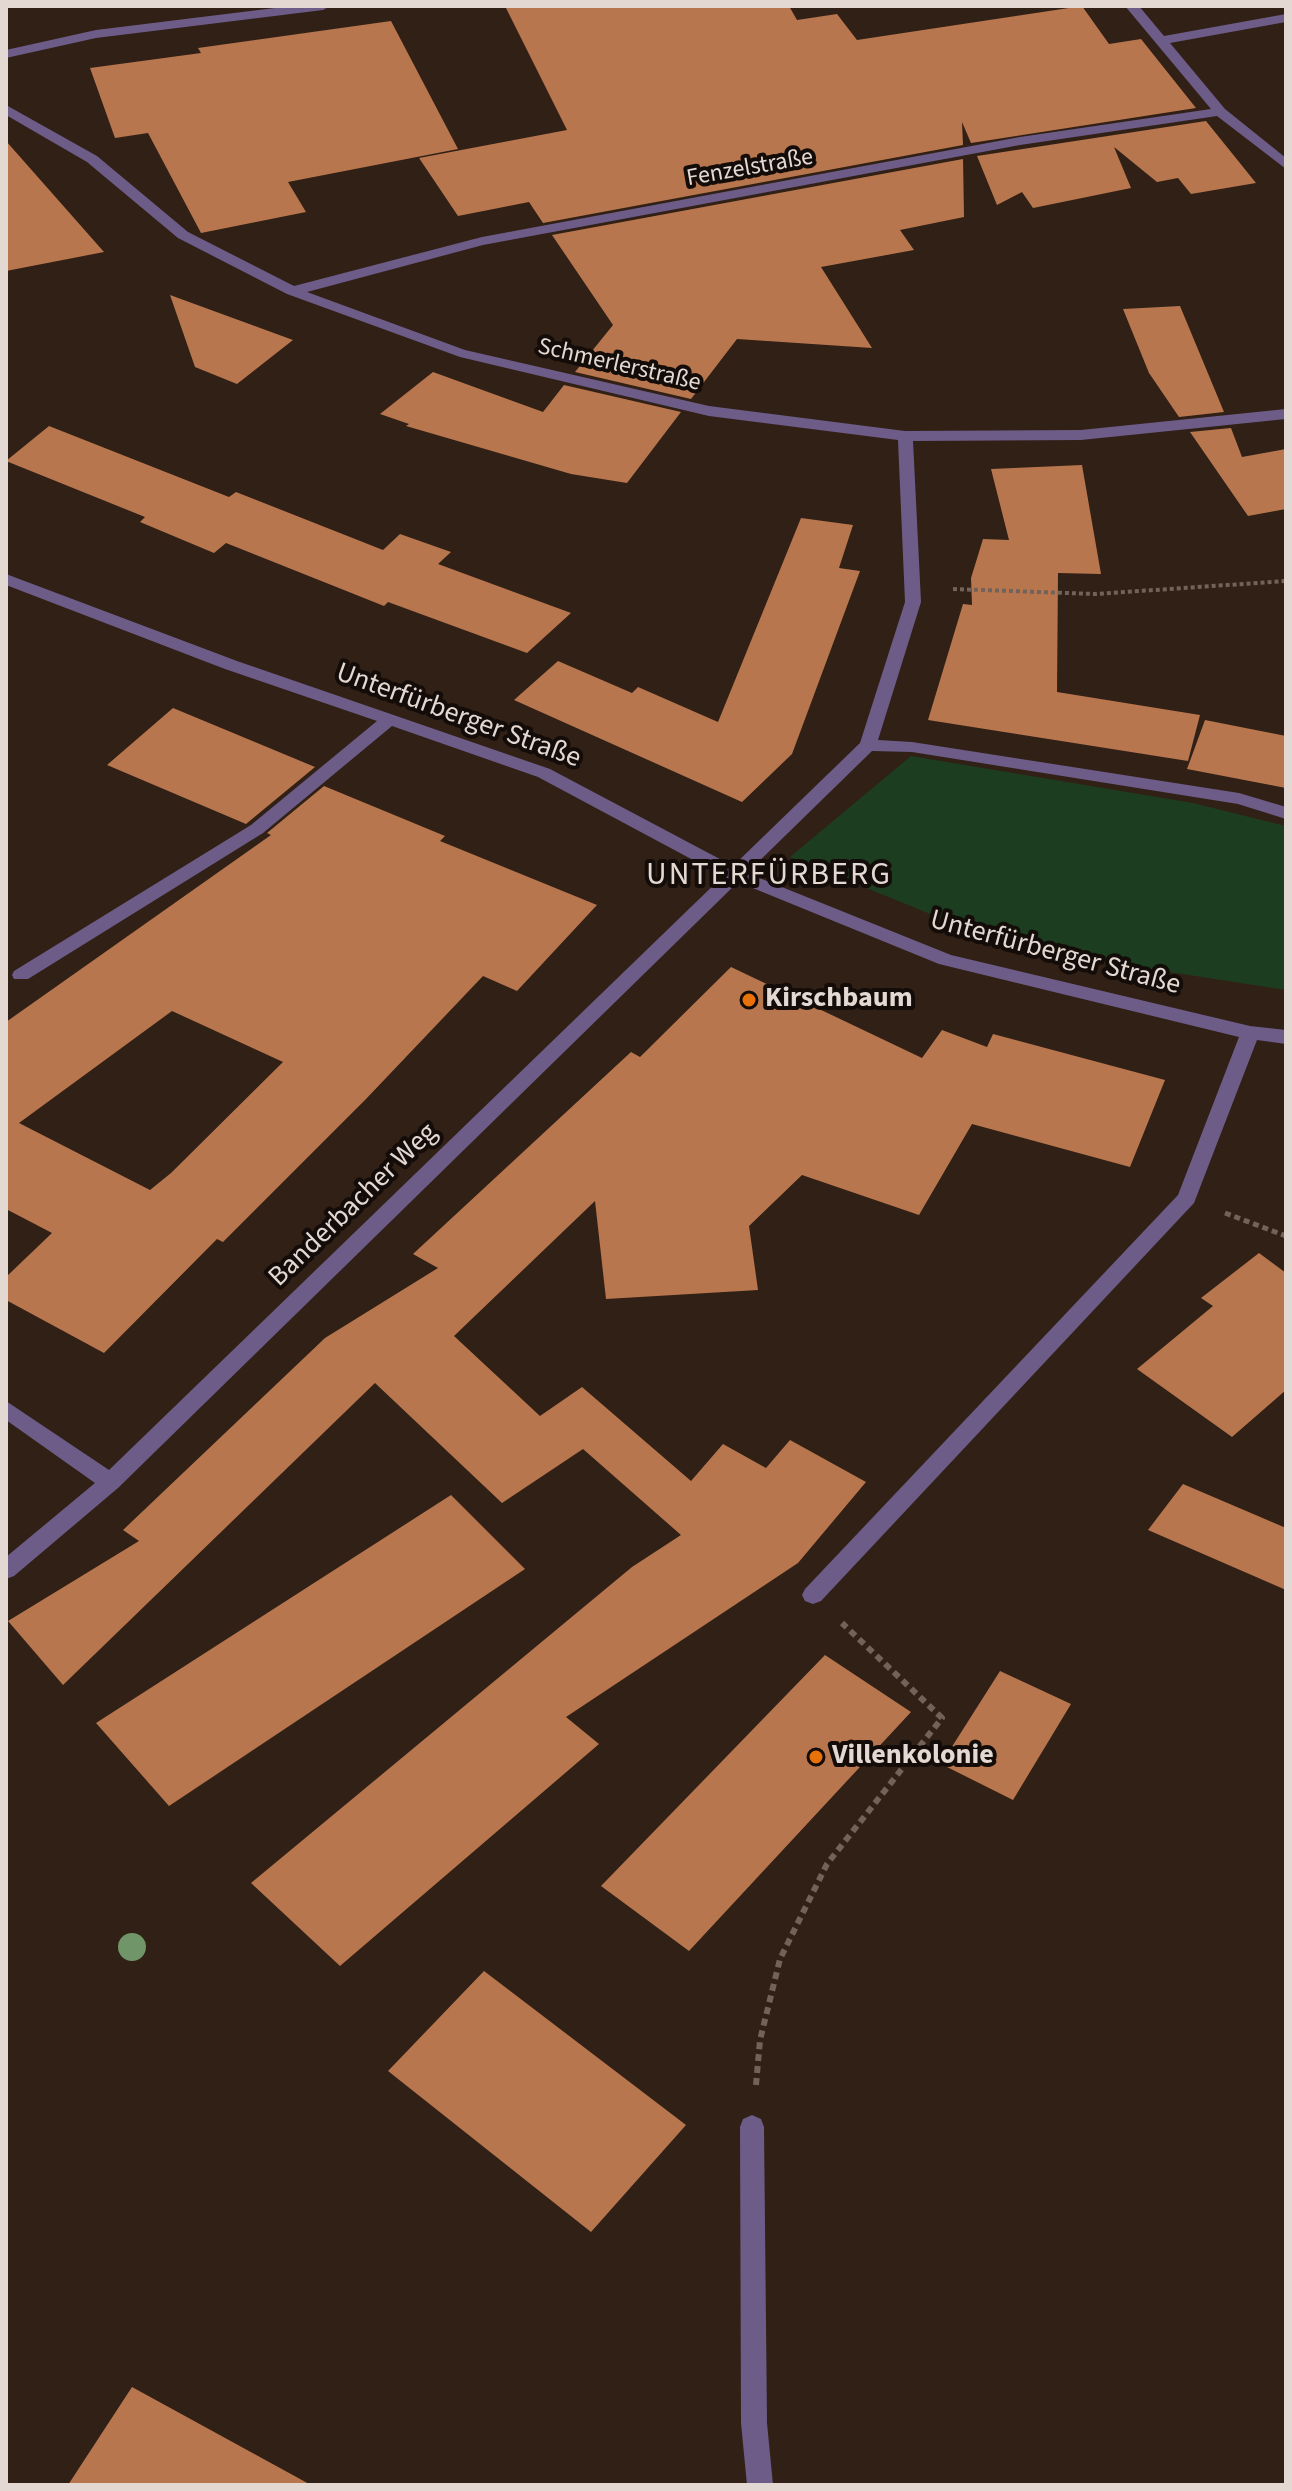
<!DOCTYPE html>
<meta charset="utf-8">
<style>
body{margin:0}
#map{position:relative;width:1292px;height:2491px;overflow:hidden;background:#312016;font-family:"Source Sans 3",sans-serif}
canvas{display:block}
.frame{position:absolute;inset:0;border:8px solid #e4d8d2;pointer-events:none}
</style>
<div id="map">
<canvas width="1292" height="2491"></canvas>
<div class="frame"></div>
</div>
<script>
const ctx = document.querySelector('canvas').getContext('2d');
ctx.lineJoin = 'round';
function fill(path, color) {
  ctx.fillStyle = color;
  ctx.fill(path, 'evenodd');
}
function poly(rows) {
  const path = new Path2D();
  for (const r of rows) {
    path.moveTo(r[0], r[1]);
    for (let i = 2; i < r.length; i += 2) path.lineTo(r[i], r[i + 1]);
  }
  return path;
}
function stroke(path, color, width, dash) {
  ctx.strokeStyle = color;
  ctx.lineWidth = width;
  ctx.lineCap = dash ? 'butt' : 'round';
  ctx.setLineDash(dash || []);
  ctx.stroke(path);
}
function drawText(font, color, halo, rows, align = 'center') {
  ctx.font = font + ' "Source Sans 3",sans-serif';
  ctx.lineWidth = 8;
  ctx.setLineDash([]);
  ctx.textBaseline = 'middle';
  ctx.strokeStyle = halo;
  ctx.fillStyle = color;
  for (const [text, x, y, turn = 0] of rows) {
    ctx.save();
    ctx.translate(x, y);
    ctx.rotate((+turn || 0) * Math.PI / 180);
    ctx.textAlign = isNaN(turn) ? turn : align;
    if (halo) ctx.strokeText(text, 0, 0);
    ctx.fillText(text, 0, 0);
    ctx.restore();
  }
}
const green = poly([
 [911,756,1193,803,1286,826,1286,990,1014,948,790,857]
]);
const building = poly([
 [505,6,789,6,797,20,837,14,857,40,1082,6,1109,44,1141,39,1196,108,971,143,962,122,963,145,543,223,529,202,458,216,419,158,567,130],
 [391,21,458,149,288,182,306,212,201,233,148,133,115,138,90,68,201,53,198,48],
 [1206,121,1256,183,1191,194,1178,178,1157,182,1114,147,1131,188,1033,208,1022,192,997,205,977,156],
 [6,141,104,252,6,271],
 [963,159,964,217,900,230,914,250,821,267,872,348,737,339,691,399,575,372,613,325,552,235],
 [170,295,293,340,237,384,195,367],
 [1180,306,1224,412,1179,417,1149,373,1123,309],
 [433,372,543,412,564,385,681,412,627,483,571,474,406,426,409,424,380,414],
 [49,426,229,497,236,492,383,550,400,534,451,552,438,564,571,613,527,653,388,602,384,606,226,543,214,553,140,522,145,517,6,461],
 [1231,428,1242,457,1286,449,1286,509,1248,516,1190,432],
 [1082,465,1101,574,1058,573,1057,692,1200,715,1188,761,928,720,963,604,972,605,971,578,983,539,1009,540,991,469],
 [801,518,853,525,839,568,860,571,792,754,742,802,514,700,558,661,632,693,638,687,718,722],
 [173,708,226,730,315,767,246,824,107,765],
 [1205,720,1286,736,1286,788,1187,769],
 [324,786,445,836,440,841,597,905,517,991,483,976,366,1099,223,1242,217,1239,104,1353,6,1300,6,1277,52,1233,6,1209,6,1022,271,835,267,833],
 [172,1011,283,1062,171,1173,150,1190,19,1123],
 [731,967,922,1058,942,1030,987,1047,993,1034,1165,1080,1130,1167,972,1124,919,1215,802,1175,749,1226,758,1290,606,1299,595,1201,454,1336,540,1416,582,1387,691,1481,723,1444,766,1468,790,1440,866,1482,798,1563,566,1717,599,1744,340,1966,251,1883,632,1567,681,1535,583,1449,502,1503,375,1383,63,1685,8,1621,139,1541,123,1530,325,1338,438,1268,413,1254,631,1052,640,1057],
 [1259,1253,1286,1273,1286,1390,1232,1437,1137,1369,1213,1306,1201,1298],
 [1183,1484,1286,1528,1286,1590,1148,1530],
 [451,1495,525,1569,169,1806,96,1723],
 [825,1655,911,1712,689,1951,601,1886],
 [1000,1671,1071,1704,1013,1800,941,1764],
 [484,1971,686,2125,591,2232,388,2071],
 [132,2387,311,2485,68,2485]
]);
const pathFar2 = poly([
 [953,589,1096,594,1286,581]
]);
const pathFar1 = poly([
 [1225,1213,1286,1236]
]);
const path = poly([
 [756,2085,760,2040,780,1959,827,1864,942,1718,842,1623]
]);
const minor = poly([
 [291,6,330,6,323,10,96,38,6,58,6,50,96,30,291,6],
 [1125,6,1139,6,1164,36,1286,14,1286,22,1170,43,1225,109,1286,158,1286,169,1217,116,1020,145,483,245,307,292,465,350,709,406,905,431,1081,430,1286,409,1286,419,1081,440,913,441,921,602,878,740,912,742,1239,793,1286,807,1286,819,1238,804,912,752,872,751,747,873,951,955,1250,1026,1286,1030,1286,1044,1257,1040,1194,1203,821,1601,813,1604,805,1601,802,1595,805,1589,1178,1195,1239,1037,939,964,738,882,118,1488,14,1576,6,1579,6,1557,95,1483,6,1420,6,1401,109,1470,723,876,538,777,392,726,263,833,28,979,14,979,12,975,14,971,251,825,377,721,225,669,6,585,6,574,237,661,550,769,733,866,860,743,905,602,898,440,709,416,460,357,287,294,178,238,87,162,6,115,6,105,97,156,188,232,294,286,482,237,1020,137,1211,109,1125,6],
 [752,2115,761,2119,764,2127,767,2423,773,2485,747,2485,741,2423,740,2127,743,2119,752,2115]
]);
const trees = [
 [132,1947]
];
const markers = [
 [749,1000,8,"#e8710a"],
 [816,1757,8,"#e8710a"]
];
const farStreetnames = [
 ["Fenzelstraße",750,169,-10],
 ["Schmerlerstraße",619,366,13]
];
const streetNames = [
 ["Unterfürberger Straße",458,717,20],
 ["Unterfürberger Straße",1055,954,15],
 ["Banderbacher Weg",354,1206,-44]
];
const poiNames = [
 ["Kirschbaum",765,1000],
 ["Villenkolonie",832,1757]
];
const quarterNames = [
 ["UNTERFÜRBERG",769,877]
];
fill(green, '#1d3d21');
fill(building, '#b8764e');
stroke(pathFar2, '#71625a', 4, [4, 3]);
stroke(pathFar1, '#71625a', 5, [6, 4]);
stroke(path, '#71625a', 6, [7, 5]);
fill(minor, '#6e5c88');
ctx.fillStyle = '#709568';
for (const [x, y] of trees) {
  ctx.beginPath();
  ctx.arc(x, y, 14, 0, 2 * Math.PI);
  ctx.fill();
}
for (const [x, y, r, color] of markers) {
  const dot = new Path2D();
  dot.arc(x, y, r, 0, 2 * Math.PI);
  ctx.fillStyle = color;
  ctx.fill(dot);
  stroke(dot, '#130c08', 3);
}
drawText('24px', '#e4d8d2', '#130c08', farStreetnames);
drawText('28px', '#e4d8d2', '#130c08', streetNames);
drawText('bold 28px', '#e4d8d2', '#130c08', poiNames, 'left');
ctx.letterSpacing = '2px';
drawText('32px', '#e4d8d2', '#130c08', quarterNames);
ctx.letterSpacing = '0px';
</script>
